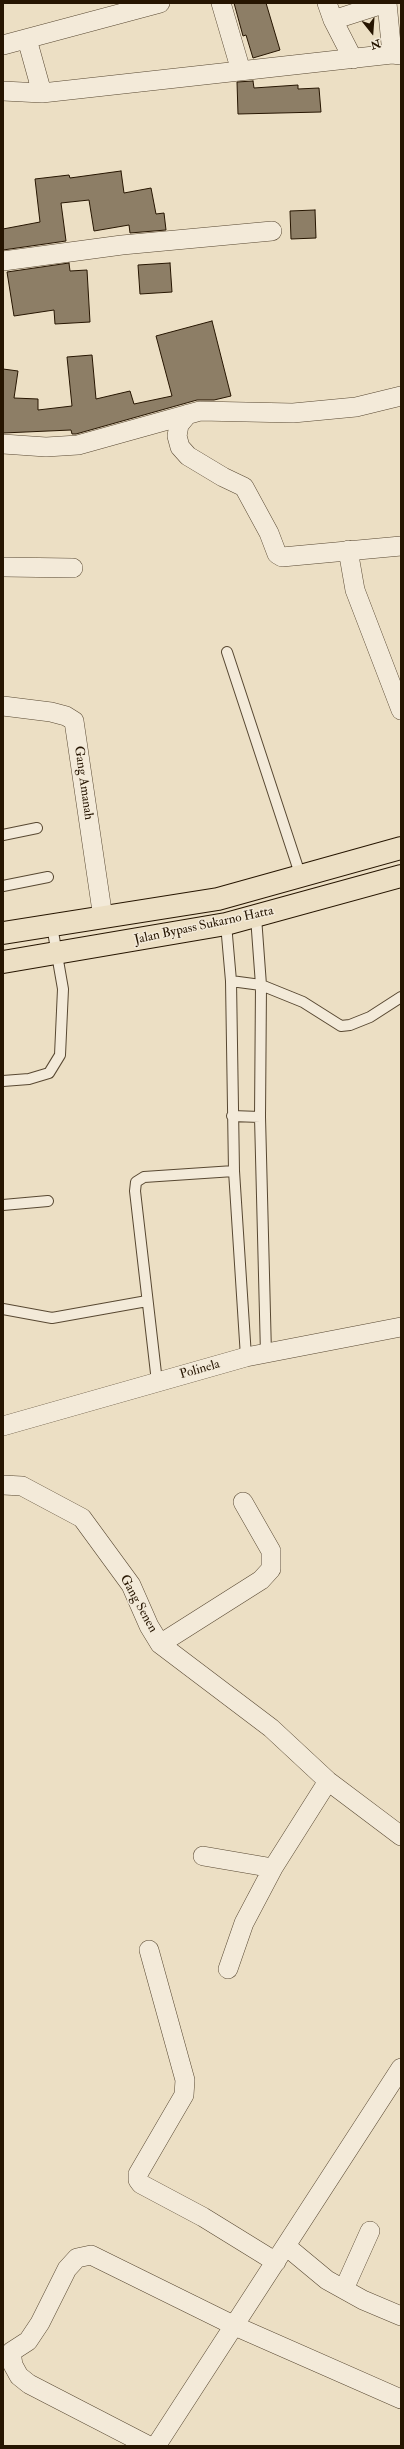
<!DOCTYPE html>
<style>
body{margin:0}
#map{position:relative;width:404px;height:2449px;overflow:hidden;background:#ecdfc4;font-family:"IM FELL Double Pica",serif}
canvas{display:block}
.frame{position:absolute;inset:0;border:4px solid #261501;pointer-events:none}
.north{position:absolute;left:352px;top:12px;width:40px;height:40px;-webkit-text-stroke:3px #f3ead9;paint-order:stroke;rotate:163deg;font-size:11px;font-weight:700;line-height:16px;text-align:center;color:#261501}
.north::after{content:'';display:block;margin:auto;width:14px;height:18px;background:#261501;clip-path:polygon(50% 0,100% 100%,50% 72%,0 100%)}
</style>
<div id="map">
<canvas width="404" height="2449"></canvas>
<div class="frame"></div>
<div class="north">N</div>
</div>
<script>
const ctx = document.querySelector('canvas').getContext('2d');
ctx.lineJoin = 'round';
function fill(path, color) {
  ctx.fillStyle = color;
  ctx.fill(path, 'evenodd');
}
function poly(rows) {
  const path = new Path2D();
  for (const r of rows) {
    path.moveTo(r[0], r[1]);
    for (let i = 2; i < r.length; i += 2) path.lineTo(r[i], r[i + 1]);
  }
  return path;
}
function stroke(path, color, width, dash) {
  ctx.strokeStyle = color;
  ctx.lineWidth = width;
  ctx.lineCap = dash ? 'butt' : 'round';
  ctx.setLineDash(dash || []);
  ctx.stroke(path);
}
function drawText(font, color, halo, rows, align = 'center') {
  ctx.font = font + ' "IM FELL Double Pica",serif';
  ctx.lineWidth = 3;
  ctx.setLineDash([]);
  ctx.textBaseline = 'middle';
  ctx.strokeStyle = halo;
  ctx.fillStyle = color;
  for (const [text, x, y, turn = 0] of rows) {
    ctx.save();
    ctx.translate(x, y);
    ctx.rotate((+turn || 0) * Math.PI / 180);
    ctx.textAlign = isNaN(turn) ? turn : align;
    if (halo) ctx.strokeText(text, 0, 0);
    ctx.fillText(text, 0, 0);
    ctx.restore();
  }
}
const building = poly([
 [234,3,266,3,280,50,253,58,246,35,243,36,234,3],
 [253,81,254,88,298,85,298,89,319,88,321,112,238,114,237,82,253,81],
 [121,171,124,193,151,188,156,214,164,213,166,230,130,233,129,225,94,231,89,200,61,203,66,241,3,250,3,229,40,222,35,179,69,175,70,178,121,171],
 [315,210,316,238,291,239,290,211,315,210],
 [69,263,70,271,87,270,90,322,55,324,54,310,14,316,7,272,69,263],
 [170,263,172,292,140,294,138,265,170,263],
 [212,321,231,396,214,400,197,400,76,434,72,434,71,430,3,433,3,369,18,371,14,398,38,399,38,410,72,406,67,357,92,355,96,399,130,391,134,404,172,396,156,336,212,321]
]);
const service = poly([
 [227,652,301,877],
 [3,835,37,828],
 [3,886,48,877],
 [256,917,261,985,260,1117,266,1354],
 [226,924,231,981,234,1171,246,1357],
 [231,981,261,985,303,1002,341,1026,350,1025,370,1017,401,997],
 [3,1081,29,1079,49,1073,60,1055,63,989,52,926],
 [232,1116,260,1117],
 [3,1205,48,1201],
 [3,1309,52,1318,147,1301],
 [157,1382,135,1191,136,1182,144,1177,234,1171]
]);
const minor = poly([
 [221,3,241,71],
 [327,3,333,20,353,59],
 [387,3,392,54],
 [333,20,386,3],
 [27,39,42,93],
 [3,45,160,3],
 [3,91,42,93,392,54,401,55],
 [3,261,122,245,272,231],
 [188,414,179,425,177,436,180,447,188,456,223,477,244,487,269,533,277,554,282,557,401,546],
 [3,444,46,447,78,445,200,411,293,413,356,407,401,396],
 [348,550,355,590,401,710],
 [3,567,73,568],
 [3,706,51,712,66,716,74,721,103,918],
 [3,1426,246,1357,401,1327],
 [3,1485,22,1486,82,1518,131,1585,149,1626,160,1644,271,1728,328,1781,401,1836],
 [160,1644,261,1580,271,1569,271,1551,243,1502],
 [203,1856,273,1868],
 [149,1950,185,2080,184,2095,138,2174,138,2180,141,2184,203,2217,276,2262],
 [228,1969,244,1923,273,1868,328,1781],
 [286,2246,327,2280,363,2300,401,2316],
 [344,2289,370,2231],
 [11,2352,28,2341,40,2323,67,2269,77,2258,91,2255,235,2326,401,2399],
 [11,2352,13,2365,19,2376,29,2384,149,2446],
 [156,2446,401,2068]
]);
const trunk = poly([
 [3,933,218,899,401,848],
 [3,962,226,924,401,876]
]);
const streetNames = [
 ["Gang Amanah",83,783,82],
 ["Jalan Bypass Sukarno Hatta",204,926,-12],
 ["Polinela",200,1370,-16],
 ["Gang Senen",138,1604,61]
];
fill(building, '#8d7e66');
stroke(building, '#261501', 1);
stroke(service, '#584832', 12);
stroke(minor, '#584832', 20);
stroke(trunk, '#261501', 24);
stroke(service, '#f3ead9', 10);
stroke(minor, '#f3ead9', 19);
stroke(trunk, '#ecdfc4', 22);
drawText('13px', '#261501', '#f3ead9', streetNames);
</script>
